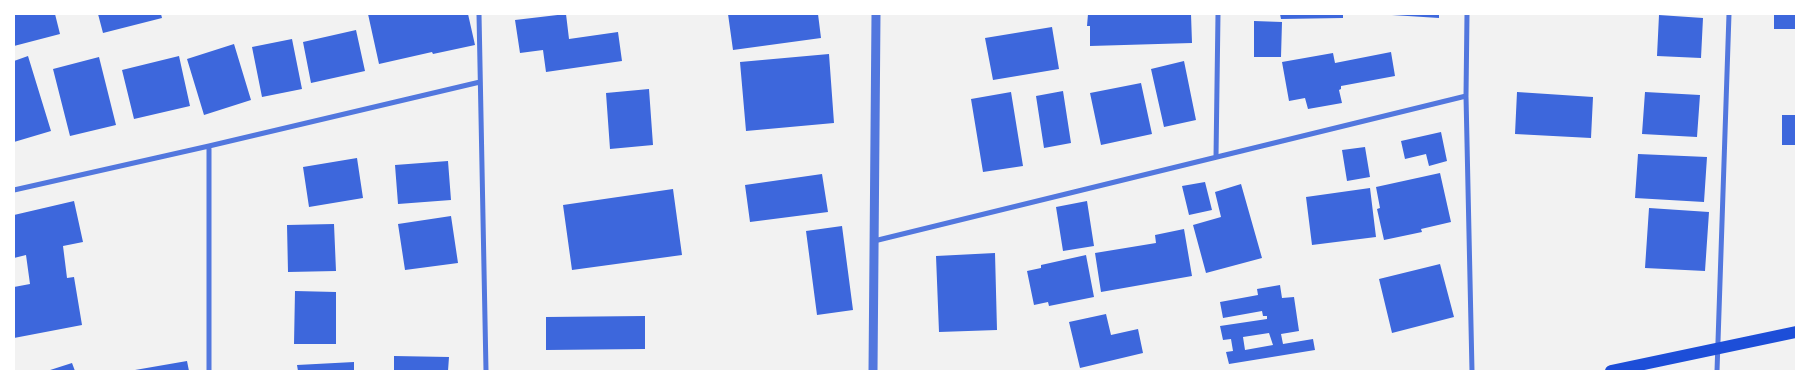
<!DOCTYPE html>
<style>
body{margin:0}
#map{position:relative;width:1810px;height:385px;overflow:hidden;background:#f2f2f2;font-family:"IBM Plex Sans",sans-serif}
canvas{display:block}
.frame{position:absolute;inset:0;border:15px solid #fff;pointer-events:none}
</style>
<div id="map">
<canvas width="1810" height="385"></canvas>
<div class="frame"></div>
</div>
<script>
const ctx = document.querySelector('canvas').getContext('2d');
ctx.lineJoin = 'round';
function fill(path, color) {
  ctx.fillStyle = color;
  ctx.fill(path, 'evenodd');
}
function poly(rows) {
  const path = new Path2D();
  for (const r of rows) {
    path.moveTo(r[0], r[1]);
    for (let i = 2; i < r.length; i += 2) path.lineTo(r[i], r[i + 1]);
  }
  return path;
}
function stroke(path, color, width, dash) {
  ctx.strokeStyle = color;
  ctx.lineWidth = width;
  ctx.lineCap = dash ? 'butt' : 'round';
  ctx.setLineDash(dash || []);
  ctx.stroke(path);
}
const building = poly([
 [14,14,55,14,60,34,14,46],
 [98,14,161,14,162,18,103,33],
 [368,14,468,14,475,45,433,54,432,52,379,64],
 [566,14,569,39,618,32,622,61,546,72,543,50,520,53,515,20],
 [728,14,818,14,821,38,733,50],
 [1088,14,1191,14,1192,43,1090,46,1090,26,1087,26],
 [1280,14,1343,14,1343,18,1281,19],
 [1392,14,1439,14,1439,18,1392,15],
 [1774,14,1796,14,1796,29,1774,29],
 [1659,15,1703,18,1701,58,1657,56],
 [1254,21,1282,22,1281,57,1254,57],
 [1052,27,1059,69,993,80,985,38],
 [356,30,365,71,311,83,303,42],
 [292,39,302,89,262,97,252,47],
 [234,44,251,100,204,115,187,59],
 [1391,52,1395,76,1341,86,1341,89,1339,90,1342,103,1308,109,1305,98,1289,101,1282,62,1333,53,1335,63],
 [829,54,834,123,746,131,740,62],
 [28,56,51,131,14,142,14,61],
 [179,56,190,106,134,119,122,70],
 [99,57,116,125,70,136,53,69],
 [1184,61,1196,120,1164,127,1151,69],
 [1141,83,1152,134,1101,145,1090,93],
 [649,89,653,145,610,149,606,93],
 [1063,91,1071,143,1044,148,1036,96],
 [1011,92,1023,166,983,172,971,99],
 [1517,92,1593,97,1591,138,1515,134],
 [1645,92,1700,95,1697,137,1642,134],
 [1782,115,1796,115,1796,145,1782,145],
 [1441,132,1447,161,1429,166,1426,154,1405,159,1401,141],
 [1365,147,1370,177,1347,181,1342,150],
 [1638,154,1707,157,1704,202,1635,198],
 [357,158,363,198,309,207,303,167],
 [448,161,451,200,398,204,395,165],
 [1440,173,1451,222,1421,229,1422,232,1384,240,1377,209,1380,208,1376,187],
 [822,174,828,212,750,222,745,185],
 [1205,182,1212,210,1189,215,1182,186],
 [1241,184,1262,258,1206,273,1193,225,1221,217,1215,192],
 [1370,188,1376,237,1312,245,1306,197],
 [673,189,682,255,572,270,563,205],
 [74,201,83,242,63,246,67,278,74,277,82,325,14,338,14,287,30,284,26,255,14,258,14,215],
 [1087,201,1094,246,1063,251,1056,207],
 [1649,208,1709,212,1705,271,1645,268],
 [451,216,458,263,405,270,398,224],
 [334,224,336,271,288,272,287,225],
 [842,226,853,310,817,315,806,231],
 [1184,229,1192,276,1101,292,1095,253,1156,243,1155,235],
 [995,253,997,330,939,332,936,256],
 [1086,255,1094,297,1049,306,1048,302,1034,305,1027,271,1041,268,1041,265],
 [1440,264,1454,317,1392,333,1379,279],
 [1280,285,1282,298,1294,297,1299,331,1281,334,1283,344,1313,339,1315,350,1229,364,1226,352,1233,351,1231,339,1223,340,1220,326,1267,319,1267,316,1263,316,1262,311,1223,318,1220,302,1258,295,1257,289],
 [1269,333,1273,345,1245,350,1243,337],
 [295,291,336,292,336,344,294,344],
 [1106,314,1111,335,1138,329,1143,353,1080,368,1069,322],
 [645,316,645,349,546,350,546,317],
 [394,356,449,357,448,371,394,371],
 [187,361,189,371,135,371,135,370],
 [354,362,354,371,298,371,297,365],
 [72,363,75,371,47,371]
]);
const minor = poly([
 [479,14,486,371],
 [1467,14,1466,96,1472,371],
 [1216,157,1218,14],
 [14,190,209,146,480,82],
 [874,241,1466,96],
 [209,371,209,146],
 [1717,371,1729,14]
]);
const tertiary = poly([
 [873,371,876,14]
]);
const primary = poly([
 [1611,371,1796,332]
]);
fill(building, '#3d67dc');
stroke(minor, '#5277de', 5);
stroke(tertiary, '#5277de', 9);
stroke(primary, '#1d4ed8', 12);
</script>
